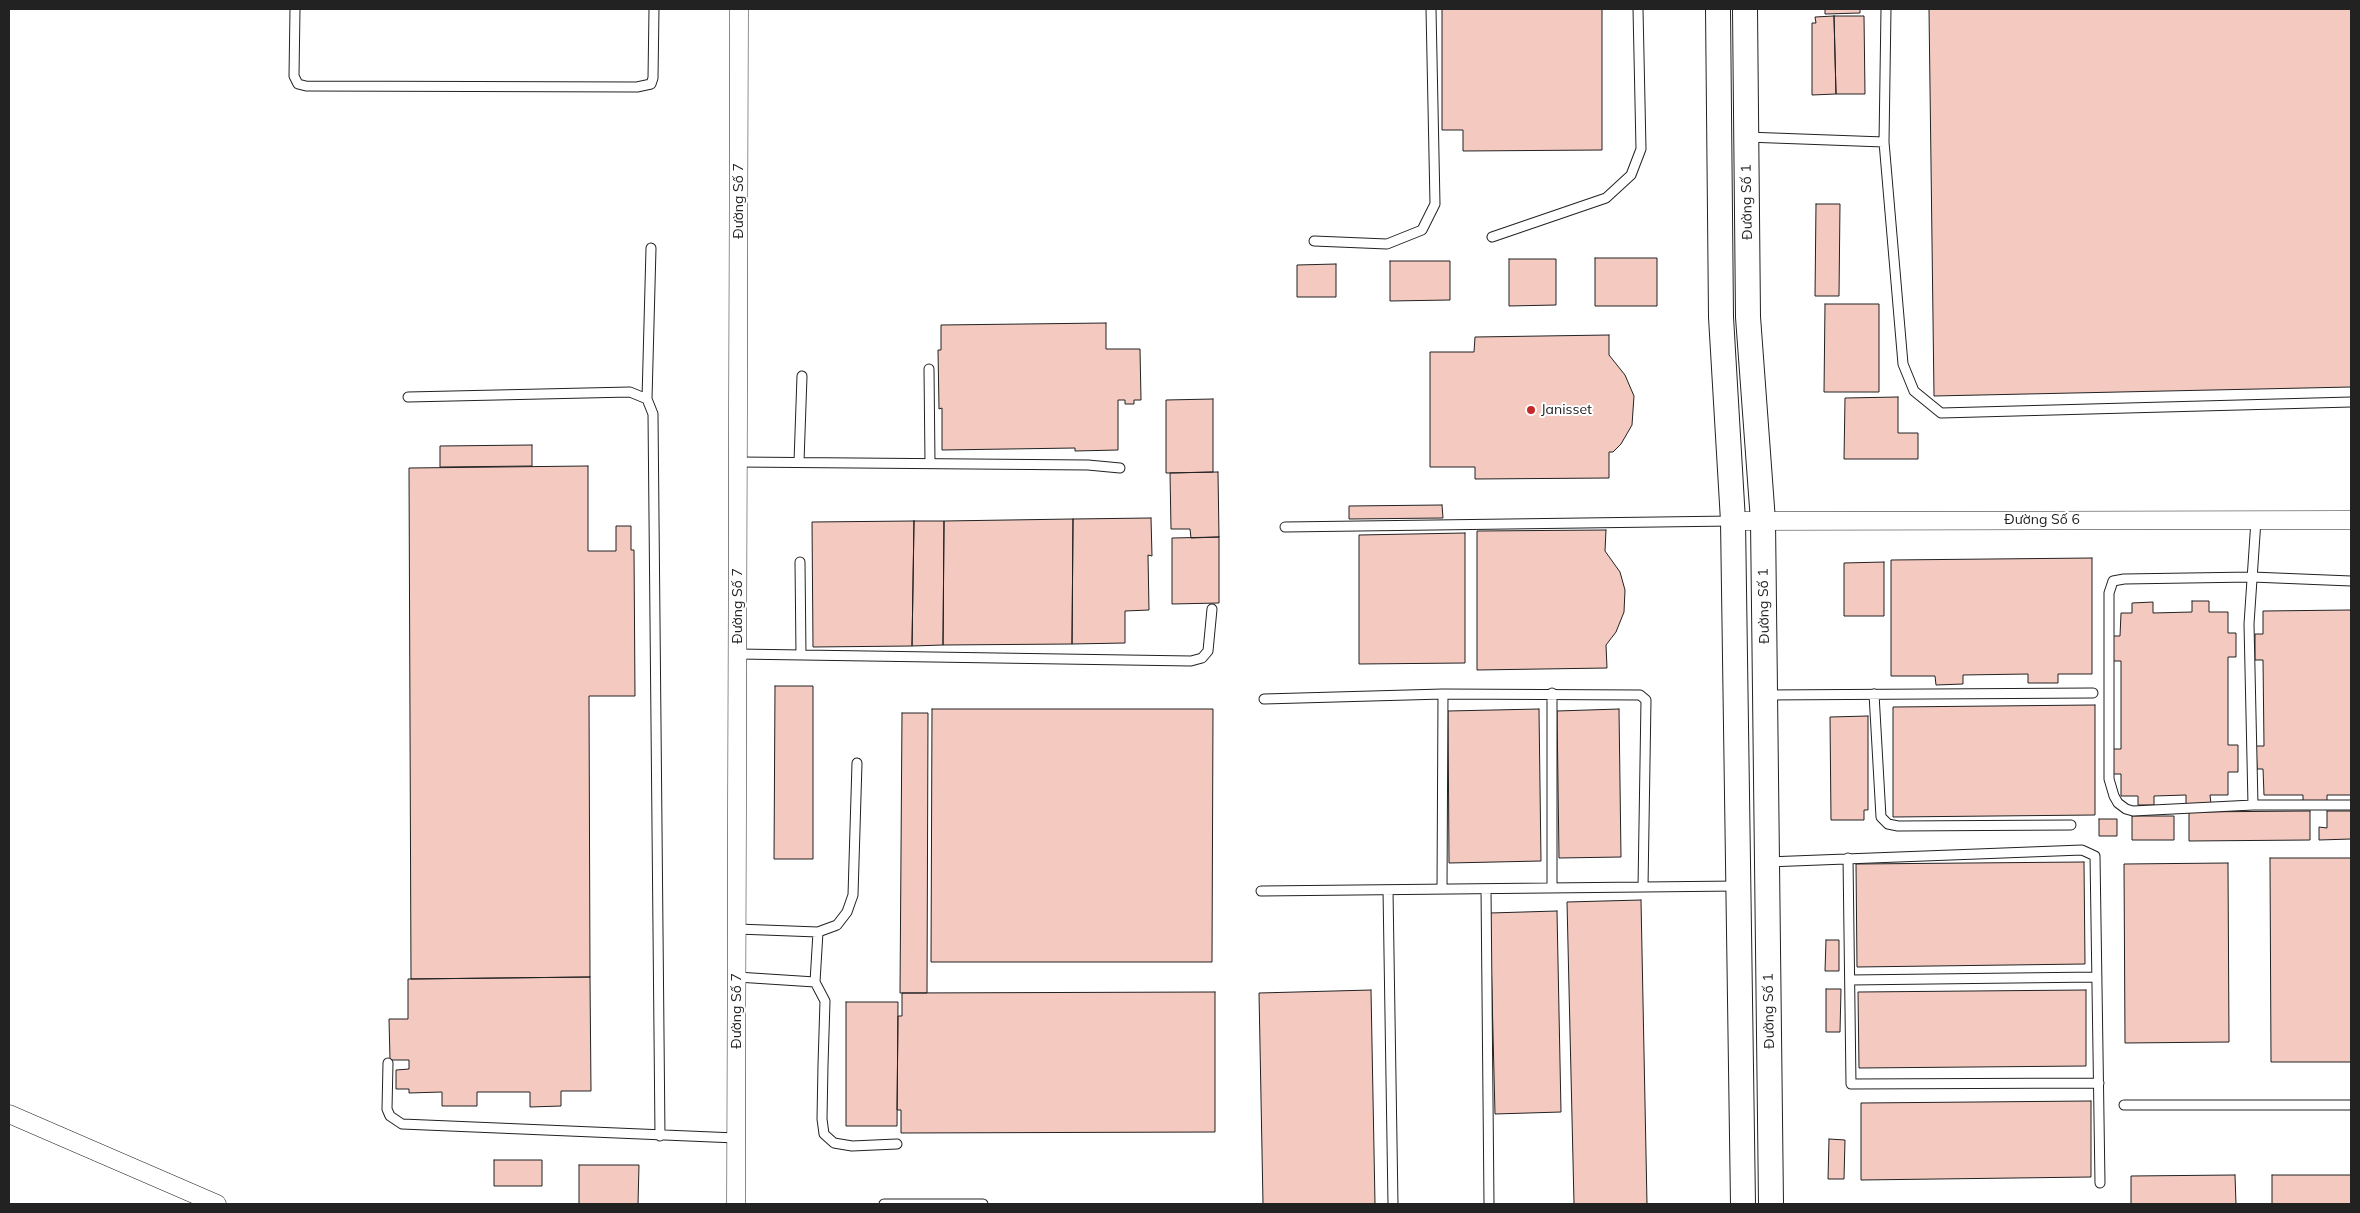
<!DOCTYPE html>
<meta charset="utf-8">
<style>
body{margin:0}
#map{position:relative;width:2360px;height:1213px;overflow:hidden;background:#fff;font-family:Mulish,sans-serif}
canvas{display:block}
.frame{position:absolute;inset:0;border:10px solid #222;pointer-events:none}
</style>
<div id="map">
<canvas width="2360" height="1213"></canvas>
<div class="frame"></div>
</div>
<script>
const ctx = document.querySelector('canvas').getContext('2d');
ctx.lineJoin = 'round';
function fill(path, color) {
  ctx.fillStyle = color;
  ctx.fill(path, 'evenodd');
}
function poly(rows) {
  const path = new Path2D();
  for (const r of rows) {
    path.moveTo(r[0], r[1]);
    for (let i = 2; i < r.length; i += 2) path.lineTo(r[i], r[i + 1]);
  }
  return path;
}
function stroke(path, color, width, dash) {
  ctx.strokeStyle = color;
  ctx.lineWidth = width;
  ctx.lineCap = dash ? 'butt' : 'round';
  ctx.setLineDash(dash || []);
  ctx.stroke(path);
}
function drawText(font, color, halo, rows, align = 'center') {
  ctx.font = font + ' Mulish,sans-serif';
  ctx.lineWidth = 4;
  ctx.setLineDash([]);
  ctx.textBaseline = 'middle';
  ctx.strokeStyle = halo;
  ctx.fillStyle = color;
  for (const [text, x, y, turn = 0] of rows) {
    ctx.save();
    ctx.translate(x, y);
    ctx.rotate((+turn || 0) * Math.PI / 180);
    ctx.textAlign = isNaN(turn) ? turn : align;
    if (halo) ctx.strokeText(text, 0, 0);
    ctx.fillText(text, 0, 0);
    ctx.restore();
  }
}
const building = poly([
 [1442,9,1602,9,1602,150,1463,151,1463,130,1442,130,1442,9],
 [1825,9,1860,9,1860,13,1825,14,1825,9],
 [1929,9,2351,9,2351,387,1934,396,1929,9],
 [1834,16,1836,94,1812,95,1812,23,1816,23,1815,17,1834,16],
 [1834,16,1864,16,1865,94,1836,94,1834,16],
 [1816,204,1840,204,1839,296,1815,296,1816,204],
 [1595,258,1657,258,1657,306,1595,306,1595,258],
 [1509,259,1556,259,1556,305,1509,306,1509,259],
 [1390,261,1450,261,1450,300,1390,301,1390,261],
 [1336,264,1336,297,1297,297,1297,265,1336,264],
 [1825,304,1879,304,1879,392,1824,392,1825,304],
 [1106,323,1106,349,1140,349,1141,400,1134,400,1134,404,1125,404,1125,400,1118,400,1118,450,1075,451,1075,448,942,450,942,408,939,409,938,350,941,350,941,325,1106,323],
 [1609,335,1609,355,1625,375,1634,396,1632,425,1621,444,1613,452,1609,452,1609,478,1475,479,1475,467,1430,467,1430,352,1474,352,1475,337,1609,335],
 [1898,397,1898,433,1918,433,1918,459,1844,459,1845,398,1898,397],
 [1213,399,1213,472,1166,473,1166,400,1213,399],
 [532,445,532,466,440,467,440,446,532,445],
 [588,466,588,551,616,551,616,526,631,526,631,550,634,550,635,696,589,696,590,977,411,979,409,468,588,466],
 [1218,472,1219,537,1191,538,1190,529,1171,529,1170,473,1218,472],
 [1442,505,1443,518,1349,519,1349,506,1442,505],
 [1151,518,1152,556,1148,555,1149,610,1125,611,1125,643,1072,644,1073,519,1151,518],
 [1073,519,1072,644,943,645,944,521,1073,519],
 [914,521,912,646,813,647,812,522,914,521],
 [914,521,944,521,943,645,912,646,914,521],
 [1606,530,1605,551,1620,572,1625,590,1624,612,1616,632,1606,645,1607,668,1477,670,1477,531,1606,530],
 [1465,533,1465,663,1359,664,1359,535,1465,533],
 [1219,537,1219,603,1172,604,1172,538,1219,537],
 [2092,558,2092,674,2058,674,2058,683,2028,683,2028,674,1963,675,1963,684,1936,685,1935,676,1891,676,1891,560,2092,558],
 [1884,562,1884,616,1844,616,1844,563,1884,562],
 [2192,601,2209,601,2209,612,2228,612,2228,633,2236,633,2236,657,2228,657,2228,745,2238,745,2238,772,2228,772,2228,795,2210,795,2211,804,2186,804,2186,795,2154,796,2154,805,2138,805,2138,796,2121,796,2121,774,2111,774,2111,749,2121,749,2121,661,2110,661,2110,636,2120,636,2121,613,2132,613,2132,603,2153,602,2153,613,2192,612,2192,601],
 [2351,610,2351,795,2327,795,2327,801,2303,801,2303,795,2264,795,2263,769,2257,769,2256,746,2264,746,2263,660,2255,660,2255,634,2263,634,2263,611,2351,610],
 [775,686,813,686,813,859,774,859,775,686],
 [2095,705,2095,815,1893,817,1893,707,2095,705],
 [932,709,1213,709,1212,962,931,962,932,709],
 [1539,709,1541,861,1449,863,1448,711,1539,709],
 [1619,709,1621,857,1559,858,1557,711,1619,709],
 [902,713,928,713,927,993,900,993,902,713],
 [1868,716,1868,810,1864,810,1864,820,1831,820,1830,717,1868,716],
 [2310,811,2310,840,2189,841,2189,812,2310,811],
 [2327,811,2351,811,2351,839,2319,840,2319,827,2327,828,2327,811],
 [2132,816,2174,816,2174,840,2132,840,2132,816],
 [2099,819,2117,819,2117,836,2099,836,2099,819],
 [2270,858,2351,858,2351,1062,2271,1062,2270,858],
 [2084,862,2085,964,1857,967,1856,864,2084,862],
 [2228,863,2229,1042,2125,1043,2124,864,2228,863],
 [1641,900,1647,1204,1574,1204,1567,902,1641,900],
 [1557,911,1561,1112,1495,1114,1490,913,1557,911],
 [1826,940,1839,940,1839,971,1825,971,1826,940],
 [590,977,591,1091,561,1091,561,1106,530,1107,530,1092,477,1092,477,1106,442,1106,442,1092,409,1093,409,1089,396,1089,396,1070,409,1069,409,1060,390,1060,389,1019,408,1019,408,979,590,977],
 [1826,989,1841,989,1840,1032,1826,1032,1826,989],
 [1371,990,1375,1204,1263,1204,1259,993,1371,990],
 [2086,990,2086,1066,1859,1068,1858,992,2086,990],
 [1215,992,1215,1132,901,1133,901,1110,897,1110,898,1016,902,1016,902,993,1215,992],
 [846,1002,898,1002,897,1126,846,1126,846,1002],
 [2091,1101,2091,1177,1861,1180,1861,1103,2091,1101],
 [1829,1139,1845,1140,1844,1179,1828,1179,1829,1139],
 [494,1160,542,1160,542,1186,494,1186,494,1160],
 [579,1165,639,1165,638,1204,579,1204,579,1165],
 [2235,1175,2236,1204,2131,1204,2131,1176,2235,1175],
 [2272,1175,2351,1175,2351,1204,2272,1204,2272,1175]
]);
const lane = poly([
 [295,9,294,76,298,84,306,86,637,87,651,84,653,78,654,9],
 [1886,9,1884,142,1903,364,1914,391,1941,413,2351,402],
 [1746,137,1884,142],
 [1492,237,1606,198,1631,175,1641,149,1638,9],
 [1314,241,1387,244,1422,230,1435,204,1431,9],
 [929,369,930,463],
 [408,397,630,392,647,399,653,414,660,1136],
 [647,399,651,248],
 [738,462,1088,465,1120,468],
 [799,462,802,376],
 [1285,527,1732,521],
 [800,562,801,655],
 [2351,581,2252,577,2124,579,2113,581,2109,593,2109,779,2114,796,2118,803,2126,809,2133,811,2253,805,2351,805],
 [738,654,1191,661,1202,658,1208,651,1212,609],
 [1874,694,1881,817,1888,824,1898,826,2071,825],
 [1765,695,2093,693],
 [1264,699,1443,694,1640,695,1646,700,1643,887],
 [2253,805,2249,624,2256,520],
 [1848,858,1851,1084,2099,1083],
 [1767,862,2082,850,2095,856,2100,1183],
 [1552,888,1552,693],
 [1442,889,1443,694],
 [1486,889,1489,1204],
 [1388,890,1393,1204],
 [1261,891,1738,886],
 [737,929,818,932,837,925,847,912,853,895,857,763],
 [737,977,815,982,825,1001,823,1065,822,1119,824,1134,834,1143,852,1146,897,1144],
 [1850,980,2097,977],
 [815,982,818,932],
 [388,1063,387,1109,390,1116,402,1124,736,1138],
 [2124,1105,2351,1105],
 [884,1204,983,1204]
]);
const street = poly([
 [1733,521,2351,520],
 [9,1114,217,1204],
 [736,1204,739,9]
]);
const secondary = poly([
 [1718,9,1721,317,1733,521,1743,1204],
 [1745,9,1748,317,1763,521,1771,1204]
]);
const markers = [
 [1531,410,5,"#c62828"]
];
const streetNames = [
 ["Đường Số 7",739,201,-90],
 ["Đường Số 1",1747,202,-91],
 ["Đường Số 6",2042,520],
 ["Đường Số 7",738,606,-90],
 ["Đường Số 1",1764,606,-91],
 ["Đường Số 7",737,1011,-90],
 ["Đường Số 1",1769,1011,-91]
];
const poiNames = [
 ["Janisset",1541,410]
];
fill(building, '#f3c9c0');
stroke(building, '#222', 1);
stroke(lane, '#222', 11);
stroke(street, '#222', 19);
stroke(secondary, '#222', 26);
stroke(lane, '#fff', 9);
stroke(street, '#fff', 18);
stroke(secondary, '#fff', 24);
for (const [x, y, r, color] of markers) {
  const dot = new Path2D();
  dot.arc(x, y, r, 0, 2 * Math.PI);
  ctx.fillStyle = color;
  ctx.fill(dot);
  stroke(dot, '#fff', 2);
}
drawText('14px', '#222', '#fff', streetNames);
drawText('14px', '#222', '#fff', poiNames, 'left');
</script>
